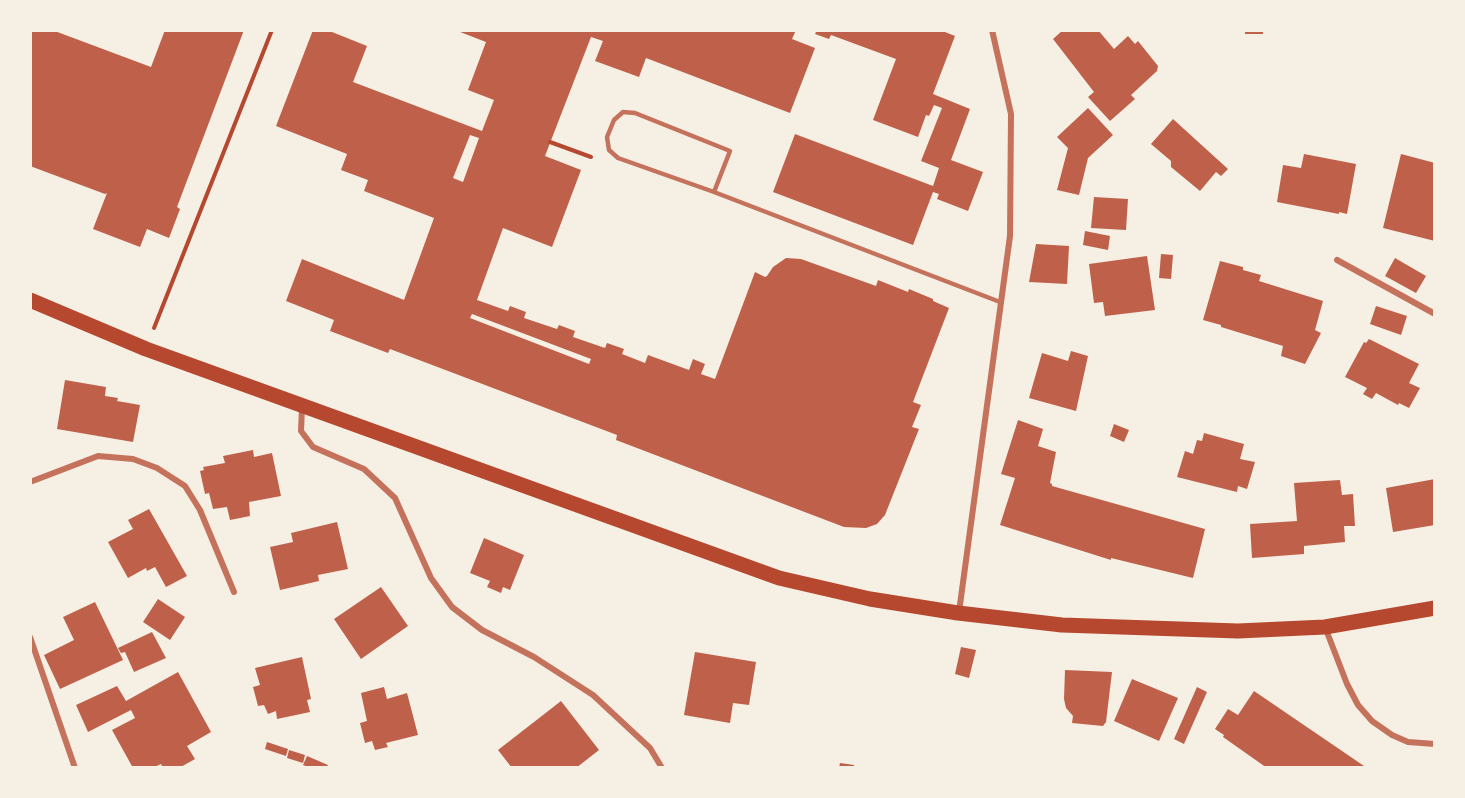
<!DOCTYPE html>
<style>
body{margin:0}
#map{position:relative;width:1465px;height:798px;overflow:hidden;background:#f6efe4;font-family:Manrope,sans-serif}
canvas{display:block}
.frame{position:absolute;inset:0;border:32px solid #f6efe4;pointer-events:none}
</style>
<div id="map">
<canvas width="1465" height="798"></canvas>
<div class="frame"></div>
</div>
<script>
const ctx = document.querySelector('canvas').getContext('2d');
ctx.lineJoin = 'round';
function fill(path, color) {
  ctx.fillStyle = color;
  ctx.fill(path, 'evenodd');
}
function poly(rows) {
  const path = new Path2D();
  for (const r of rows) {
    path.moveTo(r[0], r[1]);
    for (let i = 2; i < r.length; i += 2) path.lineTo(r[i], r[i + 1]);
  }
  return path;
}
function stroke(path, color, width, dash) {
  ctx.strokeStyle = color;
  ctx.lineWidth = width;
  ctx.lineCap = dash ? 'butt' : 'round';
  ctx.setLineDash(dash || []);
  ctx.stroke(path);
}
const building = poly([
 [30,30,52,30,151,67,165,30,244,30,177,207,180,209,169,238,147,229,140,247,93,229,107,193,105,194,30,166],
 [313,30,327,30,367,46,353,82,482,131,494,100,468,90,486,42,455,30,796,30,792,39,815,48,790,113,646,58,639,77,595,61,603,41,591,37,545,156,581,170,552,247,503,228,477,300,508,311,510,306,526,312,524,318,557,329,559,325,575,331,573,337,605,348,607,343,624,349,622,354,645,363,648,355,689,370,693,359,705,364,701,374,715,379,755,272,765,277,767,276,773,267,786,258,801,259,876,286,878,280,908,292,909,289,933,299,933,301,949,308,913,402,921,405,912,427,919,429,885,515,877,524,866,528,844,527,616,440,617,435,390,349,388,353,330,331,334,320,286,301,302,259,404,300,434,218,364,191,368,180,341,170,347,154,276,126],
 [470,135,479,138,463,182,453,178],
 [472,314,591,359,589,364,470,318],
 [817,30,940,30,955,36,933,94,970,109,951,160,983,172,968,211,937,199,939,194,933,192,913,245,773,192,795,134,933,186,939,168,921,161,942,108,934,105,929,116,926,115,918,137,873,120,896,59,831,35,829,39,815,34],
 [1063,30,1098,30,1114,49,1128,36,1135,44,1138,41,1158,66,1157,71,1131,95,1135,99,1110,121,1088,97,1094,92,1053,39],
 [1245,30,1263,30,1263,34,1245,34],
 [1088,108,1113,135,1088,158,1079,195,1057,190,1068,148,1057,137],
 [1173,119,1228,169,1221,176,1216,172,1200,191,1171,167,1171,161,1151,144],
 [1304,154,1356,164,1347,214,1339,212,1339,214,1277,202,1283,165,1301,168],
 [1401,154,1435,163,1435,241,1383,228],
 [1094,197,1128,199,1126,230,1091,228],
 [1085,231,1110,236,1108,250,1083,245],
 [1036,244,1069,246,1067,284,1029,282],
 [1161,254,1173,255,1171,279,1159,278],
 [1147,256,1155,310,1105,316,1103,302,1094,303,1089,264],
 [1395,258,1426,276,1416,293,1385,276],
 [1220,261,1243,267,1243,270,1261,275,1259,281,1323,301,1315,330,1321,333,1305,364,1281,356,1283,346,1221,327,1221,325,1203,320],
 [1376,306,1407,316,1401,335,1370,324],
 [1369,339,1419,364,1409,383,1420,388,1409,408,1399,403,1398,405,1376,393,1372,399,1363,394,1367,388,1345,377,1364,342,1366,343],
 [1071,351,1088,356,1076,411,1029,398,1042,353,1068,361],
 [65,380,106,387,105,396,118,398,117,401,140,405,133,442,57,429],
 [1018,420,1043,429,1038,446,1056,452,1050,483,1052,484,1052,486,1205,529,1193,578,1111,558,1111,560,1000,525,1015,478,1001,474],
 [1114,424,1129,430,1124,442,1110,436],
 [1204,433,1244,444,1240,459,1255,462,1247,489,1238,486,1237,492,1177,477,1185,451,1193,454,1197,440,1202,441],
 [253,450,254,457,272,453,281,496,249,502,250,516,230,520,227,507,213,509,209,493,205,494,200,471,204,470,203,467,225,463,223,456],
 [1435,479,1435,525,1393,532,1386,488],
 [1340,480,1342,495,1353,494,1355,526,1344,526,1345,542,1304,546,1304,554,1252,558,1250,524,1297,521,1294,483],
 [149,509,187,576,166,587,155,567,147,571,146,568,128,578,108,542,133,529,128,520],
 [337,522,348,569,318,575,319,581,280,590,270,547,293,542,291,533],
 [484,538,524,555,510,590,503,587,501,593,487,587,490,581,470,573],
 [381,587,408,626,361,659,334,619],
 [158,599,185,617,170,640,143,622],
 [95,602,123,660,60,689,44,655,74,640,63,617],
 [152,632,166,658,134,672,125,652,121,653,118,648],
 [961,647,976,650,969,678,955,674],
 [695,652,756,662,749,705,733,703,730,723,684,715],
 [302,657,311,699,307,700,310,712,277,719,276,711,268,714,264,705,258,706,253,687,260,685,255,668],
 [1065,670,1112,672,1106,722,1103,726,1072,723,1073,716,1066,708,1064,699],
 [178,672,211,732,187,746,195,759,179,768,163,768,161,764,152,768,133,768,112,730,135,718,131,710,88,732,76,705,117,686,126,701],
 [1132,679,1178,698,1159,741,1114,721],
 [384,687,387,699,407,693,418,735,386,743,388,747,375,750,372,741,365,743,360,723,367,721,361,693],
 [1197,687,1207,692,1184,744,1174,739],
 [1254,691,1367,768,1267,768,1223,737,1224,735,1215,729,1228,709,1238,715],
 [561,701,599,750,576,768,512,768,498,750],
 [267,742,288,749,286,756,265,749],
 [289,750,305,755,303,763,287,758],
 [307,756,328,765,326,768,311,768,303,765],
 [840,763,854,765,854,768,839,768]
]);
const path = poly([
 [550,142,591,157],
 [154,328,272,30]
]);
const service = poly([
 [714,192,618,158,609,150,607,137,614,120,623,112,635,113,730,151,714,192,1000,302]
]);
const minor = poly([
 [1337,260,1435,314],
 [302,408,301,431,313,447,364,469,395,498,431,578,452,607,482,630,534,657,593,695,650,748,662,768],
 [30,482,98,456,133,459,157,468,185,486,200,510,234,592],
 [959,612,1010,236,1011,114,992,30],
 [1325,627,1347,684,1358,705,1372,721,1392,735,1408,742,1435,744],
 [30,637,75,768]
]);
const primary = poly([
 [30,300,146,349,779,578,870,599,958,613,1062,625,1238,631,1325,627,1435,608]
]);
fill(building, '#bf614a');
stroke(path, '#b5482f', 4);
stroke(service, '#c5725c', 4.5);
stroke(minor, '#c5725c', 6);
stroke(primary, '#b5482f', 15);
</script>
